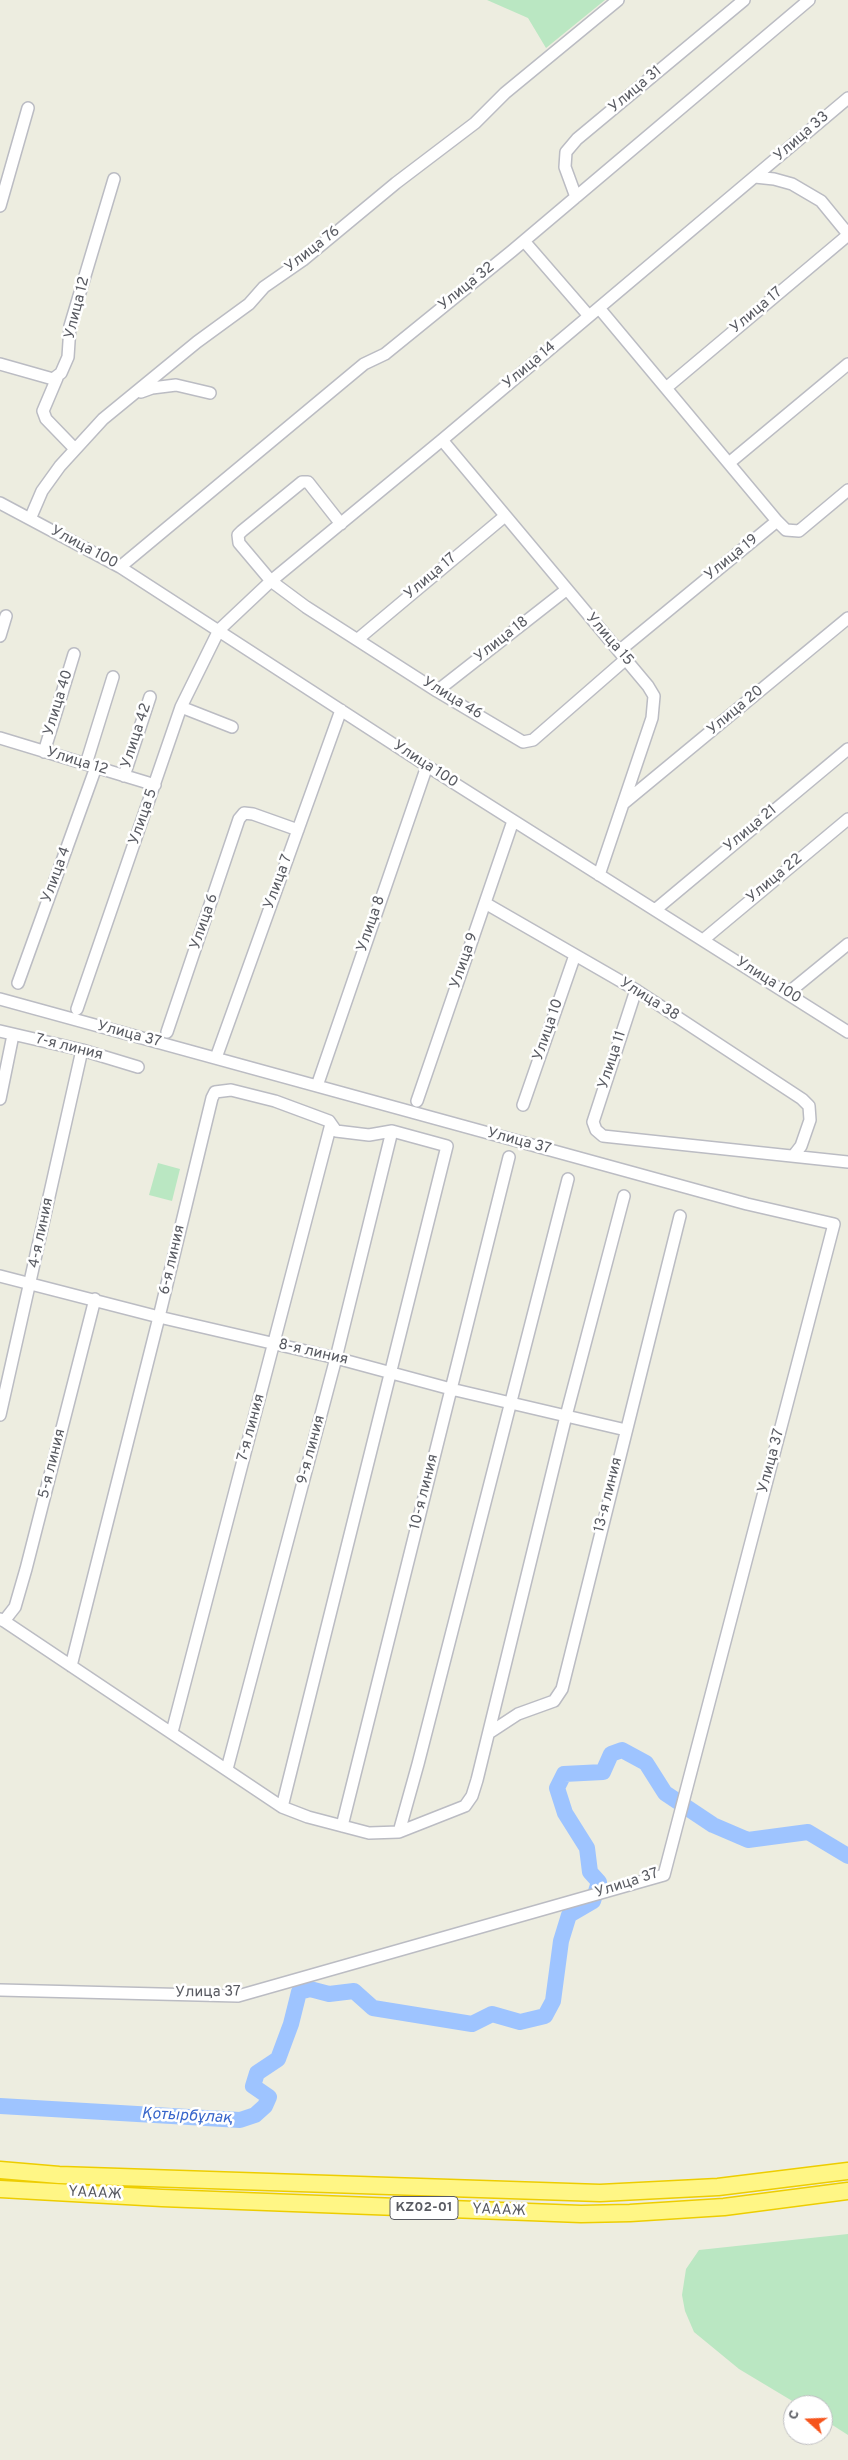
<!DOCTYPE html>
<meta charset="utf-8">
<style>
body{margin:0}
#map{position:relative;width:848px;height:2460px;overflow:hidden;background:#edede0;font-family:Overpass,sans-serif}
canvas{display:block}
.north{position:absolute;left:783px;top:2395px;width:50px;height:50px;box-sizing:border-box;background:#fff;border:1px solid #bdbdc0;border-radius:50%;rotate:290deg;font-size:14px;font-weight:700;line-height:20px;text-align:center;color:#595b62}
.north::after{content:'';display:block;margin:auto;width:18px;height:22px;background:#f6551d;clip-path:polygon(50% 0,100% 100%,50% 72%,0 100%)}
</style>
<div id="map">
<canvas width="848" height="2460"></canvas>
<div class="north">С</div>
</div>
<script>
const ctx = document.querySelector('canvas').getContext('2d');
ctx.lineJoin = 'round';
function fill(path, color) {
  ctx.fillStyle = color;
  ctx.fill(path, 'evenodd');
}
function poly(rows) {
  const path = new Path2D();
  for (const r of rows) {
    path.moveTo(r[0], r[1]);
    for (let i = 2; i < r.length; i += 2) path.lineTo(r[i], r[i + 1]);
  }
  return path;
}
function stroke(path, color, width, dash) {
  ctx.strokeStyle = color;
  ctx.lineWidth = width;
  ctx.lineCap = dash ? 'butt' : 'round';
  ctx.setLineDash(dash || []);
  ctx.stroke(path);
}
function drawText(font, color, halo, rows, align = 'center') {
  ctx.font = font + ' Overpass,sans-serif';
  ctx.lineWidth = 5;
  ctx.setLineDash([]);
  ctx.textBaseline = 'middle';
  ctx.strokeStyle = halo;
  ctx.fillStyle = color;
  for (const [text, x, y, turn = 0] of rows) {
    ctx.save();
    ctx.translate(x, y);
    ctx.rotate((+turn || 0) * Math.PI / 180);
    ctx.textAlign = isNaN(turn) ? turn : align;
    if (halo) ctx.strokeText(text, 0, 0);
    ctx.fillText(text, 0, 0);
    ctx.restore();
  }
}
const green = poly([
 [487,0,605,0,546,48,528,18],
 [158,1163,180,1169,172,1201,149,1195],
 [848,2234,848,2435,823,2419,823,2405,799,2405,739,2369,694,2332,685,2311,682,2295,686,2269,699,2250]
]);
const river = poly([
 [0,2106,240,2120,255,2115,265,2106,269,2097,253,2086,257,2073,278,2059,291,2024,299,1992,310,1989,329,1994,354,1991,373,2008,472,2024,492,2014,520,2022,545,2016,553,2001,561,1941,569,1915,593,1901,599,1882,590,1872,587,1848,565,1813,557,1788,564,1774,603,1772,611,1754,622,1750,646,1763,665,1793,713,1825,748,1840,808,1832,848,1856]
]);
const minor = poly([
 [755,177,774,179,792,184,821,201,848,234],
 [576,197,565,167,566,152,577,139,744,0],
 [0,206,28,108],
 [524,241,589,316],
 [599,308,777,521],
 [0,364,53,379,61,373,68,357,70,326,114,179],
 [57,378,43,411,46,419,75,449],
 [666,388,848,235],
 [141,392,152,388,176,385,210,393],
 [442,440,648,686,654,696,652,718,599,875],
 [729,463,848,364],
 [0,503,120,567,427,766,848,1032],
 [30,519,42,491,60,466,103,419,197,342,249,304,264,287,303,260,396,183,475,123,505,93,618,0],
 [341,524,308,482,302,482,242,531,238,535,239,543,271,581,306,607,437,691,523,742,533,740,626,659],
 [120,567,364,364,385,354,512,251,809,0],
 [0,636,6,616],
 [358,639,505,516],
 [619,651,777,521,786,530,799,531,848,490],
 [437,691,566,590],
 [181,707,232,727],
 [0,738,155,785],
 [44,752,74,654],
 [86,764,113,677],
 [124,776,150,697],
 [624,803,848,618],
 [485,903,636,990,802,1099,809,1106,810,1120,801,1146,794,1155],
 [655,910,848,749],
 [703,940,848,819],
 [18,983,96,767],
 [636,990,593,1122,596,1130,603,1136,848,1162],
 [788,993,848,944],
 [0,999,747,1204,834,1224,664,1875,238,1996,0,1990],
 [77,1009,181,707,219,630,271,581,442,440,848,98],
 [0,1031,82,1050,138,1067],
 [167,1032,239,819,244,813,253,814,298,830],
 [217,1055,341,710],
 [318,1083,427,766],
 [0,1099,13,1035],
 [417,1101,513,821],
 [523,1105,575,955],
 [0,1276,159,1317,336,1358,451,1389,626,1430],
 [0,1415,82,1050],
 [0,1619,4,1621,15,1607,26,1569,95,1299],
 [4,1621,282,1807,308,1817,369,1833,399,1832,465,1806,472,1796,477,1780,566,1416,624,1196],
 [71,1666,159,1317,212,1098,215,1092,231,1090,275,1101,329,1121,336,1131,369,1135,392,1131,447,1146,282,1807],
 [172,1732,331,1124],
 [489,1733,518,1714,554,1701,562,1689,680,1216],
 [227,1769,336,1358,392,1131],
 [342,1826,509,1157],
 [399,1832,418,1764,568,1179]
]);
const highway = poly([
 [0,2170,59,2175,600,2193,718,2187,848,2171],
 [0,2189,162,2198,581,2214,630,2213,724,2207,848,2191]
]);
const shields = [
 [424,2208,68]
];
const shieldNames = [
 ["KZ02-01",424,2208]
];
const streetNames = [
 ["Улица 31",636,90,-40],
 ["Улица 33",802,137,-41],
 ["Улица 76",313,250,-38],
 ["Улица 32",467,287,-39],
 ["Улица 12",78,308,-76],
 ["Улица 17",757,311,-40],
 ["Улица 14",530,366,-40],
 ["Улица 100",84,548,28],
 ["Улица 19",732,558,-39],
 ["Улица 17",431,577,-40],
 ["Улица 18",502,640,-38],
 ["Улица 15",609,640,49],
 ["Улица 46",452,699,31],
 ["Улица 40",59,703,-73],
 ["Улица 20",736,711,-40],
 ["Улица 42",137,736,-72],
 ["Улица 12",77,762,17],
 ["Улица 100",425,765,33],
 ["Улица 5",144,817,-71],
 ["Улица 21",751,829,-40],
 ["Улица 4",57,875,-70],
 ["Улица 22",775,879,-40],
 ["Улица 7",279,882,-70],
 ["Улица 6",205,922,-71],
 ["Улица 8",372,924,-71],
 ["Улица 9",465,961,-71],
 ["Улица 100",768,981,32],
 ["Улица 38",649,1000,32],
 ["Улица 10",549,1030,-71],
 ["Улица 37",129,1035,15],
 ["7-я линия",69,1048,14],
 ["Улица 11",613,1060,-72],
 ["Улица 37",519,1142,15],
 ["4-я линия",42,1233,-78],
 ["6-я линия",173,1260,-77],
 ["8-я линия",313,1353,13],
 ["7-я линия",252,1428,-75],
 ["9-я линия",312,1450,-75],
 ["Улица 37",772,1461,-75],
 ["5-я линия",53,1464,-76],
 ["10-я линия",425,1492,-76],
 ["13-я линия",609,1495,-76],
 ["Улица 37",627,1884,-18],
 ["Улица 37",208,1993,-1],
 ["ҮАААЖ",95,2194,3],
 ["ҮАААЖ",499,2211,2]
];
const waterNames = [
 ["Қотырбұлақ",187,2117,3]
];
fill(green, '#bae7c2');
stroke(river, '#9ec4ff', 16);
stroke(minor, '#bbbcc3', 14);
stroke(highway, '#edcd00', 19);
stroke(minor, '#fff', 11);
stroke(highway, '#fff685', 16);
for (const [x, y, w] of shields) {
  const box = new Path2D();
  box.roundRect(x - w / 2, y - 11.5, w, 23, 4);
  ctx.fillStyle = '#fff';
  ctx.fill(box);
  stroke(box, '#595b62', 1);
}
drawText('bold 14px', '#595b62', null, shieldNames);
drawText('15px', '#595b62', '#fff', streetNames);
drawText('italic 16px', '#3866cb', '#fff', waterNames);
</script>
